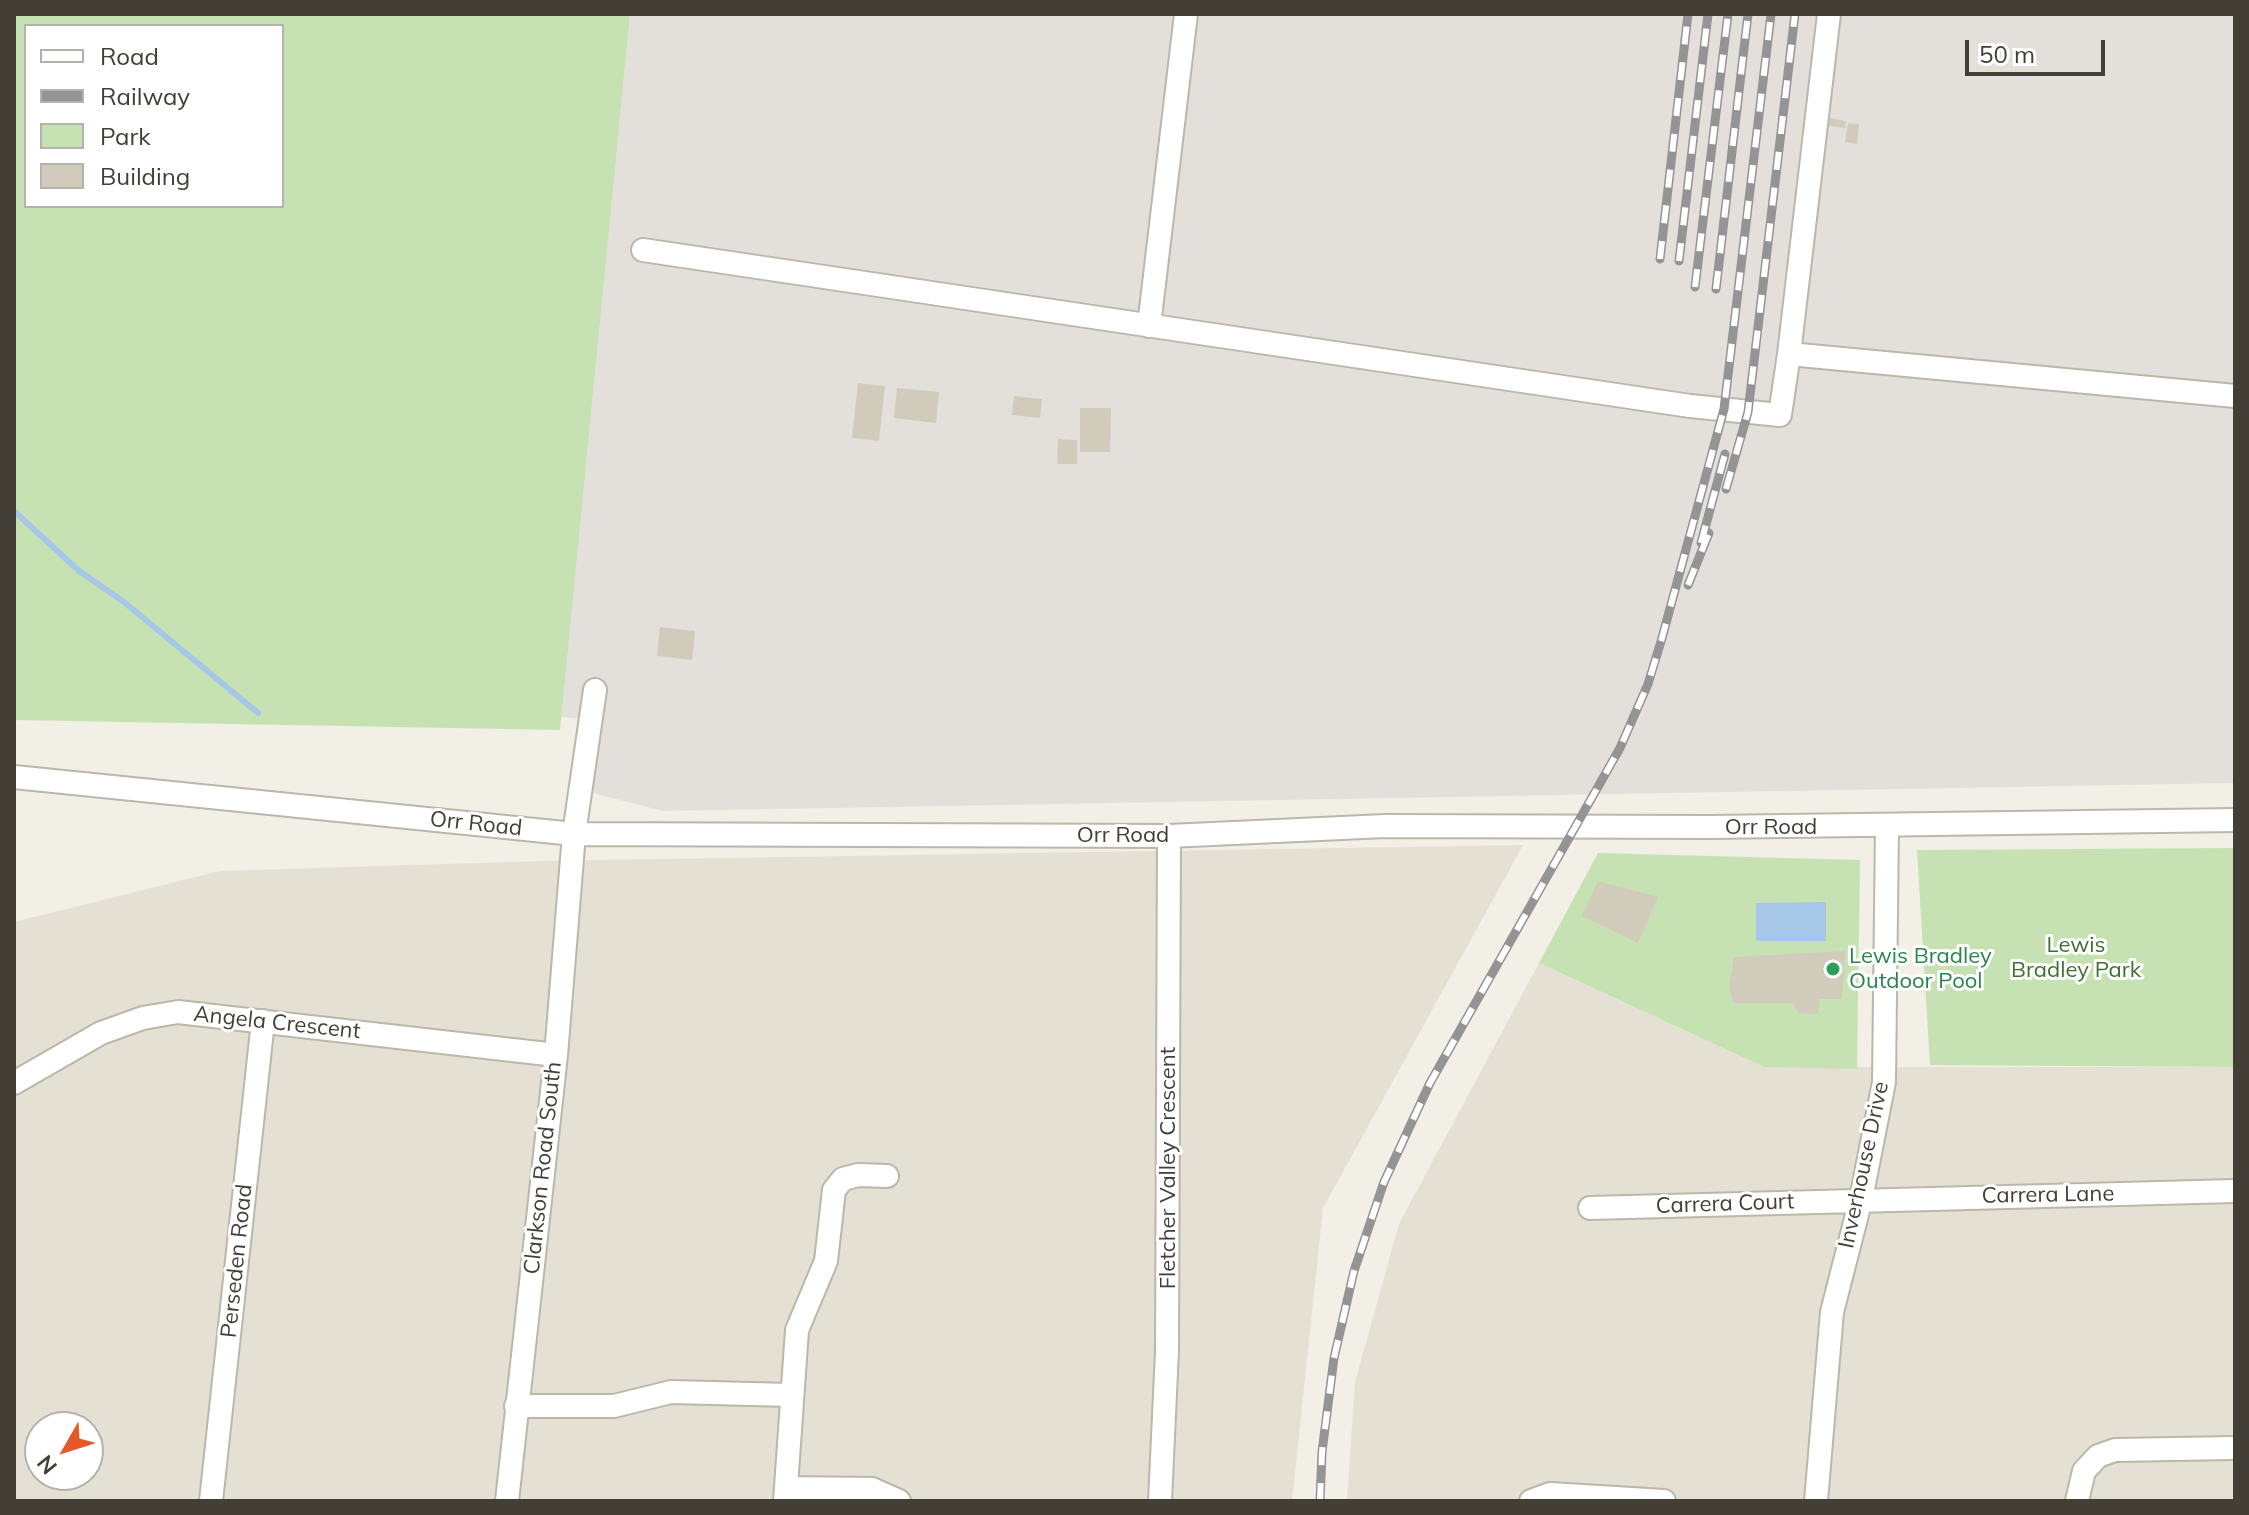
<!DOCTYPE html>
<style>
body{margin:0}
#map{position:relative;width:2249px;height:1515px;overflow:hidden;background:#f1efe6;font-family:Mulish,sans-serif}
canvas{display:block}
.frame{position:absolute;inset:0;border:16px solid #433f36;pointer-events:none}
.legend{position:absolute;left:24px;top:24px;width:260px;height:184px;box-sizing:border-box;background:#fff;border:2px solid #b4b2af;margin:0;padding:10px 14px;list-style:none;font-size:24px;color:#433f36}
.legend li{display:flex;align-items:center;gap:16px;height:40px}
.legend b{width:40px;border:2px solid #b4b2af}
.north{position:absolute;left:24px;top:1411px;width:80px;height:80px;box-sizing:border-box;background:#fff;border:2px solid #b4b2af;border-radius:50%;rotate:231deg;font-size:22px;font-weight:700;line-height:32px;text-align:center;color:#433f36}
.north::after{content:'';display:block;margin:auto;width:28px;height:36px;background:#e55829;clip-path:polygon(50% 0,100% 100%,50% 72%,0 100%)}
.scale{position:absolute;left:1965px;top:40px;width:140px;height:36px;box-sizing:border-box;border:4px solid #433f36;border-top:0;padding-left:10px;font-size:24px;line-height:28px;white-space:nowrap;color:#433f36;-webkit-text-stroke:6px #fff;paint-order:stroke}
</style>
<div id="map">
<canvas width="2249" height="1515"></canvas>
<div class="frame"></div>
<ul class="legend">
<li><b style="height:10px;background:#fff"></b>Road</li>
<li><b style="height:10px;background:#949494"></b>Railway</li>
<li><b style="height:22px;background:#c7e2b2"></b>Park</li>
<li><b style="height:22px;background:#d1cbbc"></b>Building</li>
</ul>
<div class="north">N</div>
<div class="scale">50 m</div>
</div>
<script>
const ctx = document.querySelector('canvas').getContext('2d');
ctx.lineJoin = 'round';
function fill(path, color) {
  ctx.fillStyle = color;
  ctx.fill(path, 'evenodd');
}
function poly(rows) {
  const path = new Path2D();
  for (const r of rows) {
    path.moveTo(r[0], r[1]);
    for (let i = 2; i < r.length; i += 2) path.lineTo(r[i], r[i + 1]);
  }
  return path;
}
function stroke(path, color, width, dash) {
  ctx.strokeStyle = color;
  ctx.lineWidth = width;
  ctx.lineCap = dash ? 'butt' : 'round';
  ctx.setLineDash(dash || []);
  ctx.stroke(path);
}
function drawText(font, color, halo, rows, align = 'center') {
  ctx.font = font + ' Mulish,sans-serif';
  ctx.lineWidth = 6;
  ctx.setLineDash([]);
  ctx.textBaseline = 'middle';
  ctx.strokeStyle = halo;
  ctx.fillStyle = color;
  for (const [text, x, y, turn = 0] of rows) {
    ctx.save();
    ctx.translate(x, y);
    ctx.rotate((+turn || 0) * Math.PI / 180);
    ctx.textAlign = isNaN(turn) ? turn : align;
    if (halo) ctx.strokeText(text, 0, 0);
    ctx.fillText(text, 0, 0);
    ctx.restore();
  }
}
const residential = poly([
 [1523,845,1323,1208,1292,1501,14,1501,14,922,220,871,541,861],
 [40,1427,88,1427,88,1475,40,1475],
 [1539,963,1764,1067,2235,1067,2235,1501,1347,1501,1355,1382,1399,1224]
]);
const industrial = poly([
 [14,14,2235,14,2235,783,663,811,589,792,602,721,368,697,14,506],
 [26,26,282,26,282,206,26,206]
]);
const green = poly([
 [14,14,630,14,560,730,14,720],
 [26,26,282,26,282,206,26,206],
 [2235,848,2235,1067,1930,1065,1917,850],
 [1598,853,1860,860,1857,1069,1764,1067,1539,963]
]);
const water = poly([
 [1826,902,1826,941,1756,941,1756,903]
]);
const stream = poly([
 [14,511,78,570,124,602,258,713]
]);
const building = poly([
 [1829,118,1846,121,1845,128,1828,126],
 [1848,123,1859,124,1857,144,1845,142],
 [858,383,885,386,879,441,852,438],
 [897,388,939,392,936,423,894,418],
 [1014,396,1042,399,1040,418,1012,415],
 [1080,408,1111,408,1110,452,1080,452],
 [1058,439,1077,440,1077,464,1057,464],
 [660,627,695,631,692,660,657,656],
 [1598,881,1658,897,1638,943,1582,916],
 [1845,951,1842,999,1820,999,1818,1014,1798,1013,1793,1003,1733,1003,1729,988,1734,957]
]);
const minor = poly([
 [1829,14,1789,354,2235,396],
 [643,250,1690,406,1780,415,1789,354],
 [1149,326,1186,14],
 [14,777,574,834,1169,836,1385,826,1710,827,2235,820],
 [14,1083,101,1033,143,1018,178,1012,556,1055],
 [1590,1208,2235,1191],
 [516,1406,614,1406,671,1392,791,1395],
 [786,1488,872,1489,899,1501],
 [211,1501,263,1021],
 [507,1501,556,1055,574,834,595,690],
 [785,1501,797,1330,826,1261,834,1190,843,1179,858,1175,887,1176],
 [1160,1501,1167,1351,1169,836],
 [1531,1501,1550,1494,1664,1501],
 [1816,1501,1832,1312,1861,1199,1884,1082,1887,826],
 [2077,1501,2084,1471,2098,1456,2115,1450,2235,1448]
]);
const rail = poly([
 [1660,259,1688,14],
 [1679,261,1708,14],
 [1695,287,1728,14],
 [1716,289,1748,14],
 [1726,489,1748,412,1795,14],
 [1701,543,1725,454],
 [1688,585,1709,533],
 [1320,1501,1322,1452,1334,1358,1354,1271,1384,1182,1430,1083,1620,748,1648,684,1662,638,1724,409,1771,14]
]);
const markers = [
 [1833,969,8,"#2e9e5b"]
];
const streetNames = [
 ["Orr Road",476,824,6],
 ["Orr Road",1771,827],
 ["Orr Road",1123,835],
 ["Angela Crescent",277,1023,6],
 ["Inverhouse Drive",1864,1165,-78],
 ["Clarkson Road South",543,1168,-84],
 ["Fletcher Valley Crescent",1168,1168,-90],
 ["Carrera Lane",2048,1195,-1],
 ["Carrera Court",1725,1204,-2],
 ["Perseden Road",237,1261,-84]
];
const parkNames = [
 ["Lewis",2076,945],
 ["Bradley Park",2076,970]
];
const leisureNames = [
 ["Lewis Bradley",1849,956],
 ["Outdoor Pool",1849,981]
];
fill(residential, '#e4e1d4');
fill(industrial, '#e3e0db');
fill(green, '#c7e2b2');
fill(water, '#a7c7e9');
stroke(stream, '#a7c7e9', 6);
fill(building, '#d1cbbc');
stroke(minor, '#bbb7a9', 26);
stroke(minor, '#fff', 22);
stroke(rail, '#949494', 9);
stroke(rail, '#fff', 6, [18]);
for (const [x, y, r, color] of markers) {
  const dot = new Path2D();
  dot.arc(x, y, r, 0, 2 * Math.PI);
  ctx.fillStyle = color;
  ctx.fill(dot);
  stroke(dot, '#fff', 3);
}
drawText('22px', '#433f36', '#fff', streetNames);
drawText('22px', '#416f2f', '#fff', parkNames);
drawText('22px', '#27864d', '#fff', leisureNames, 'left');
</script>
